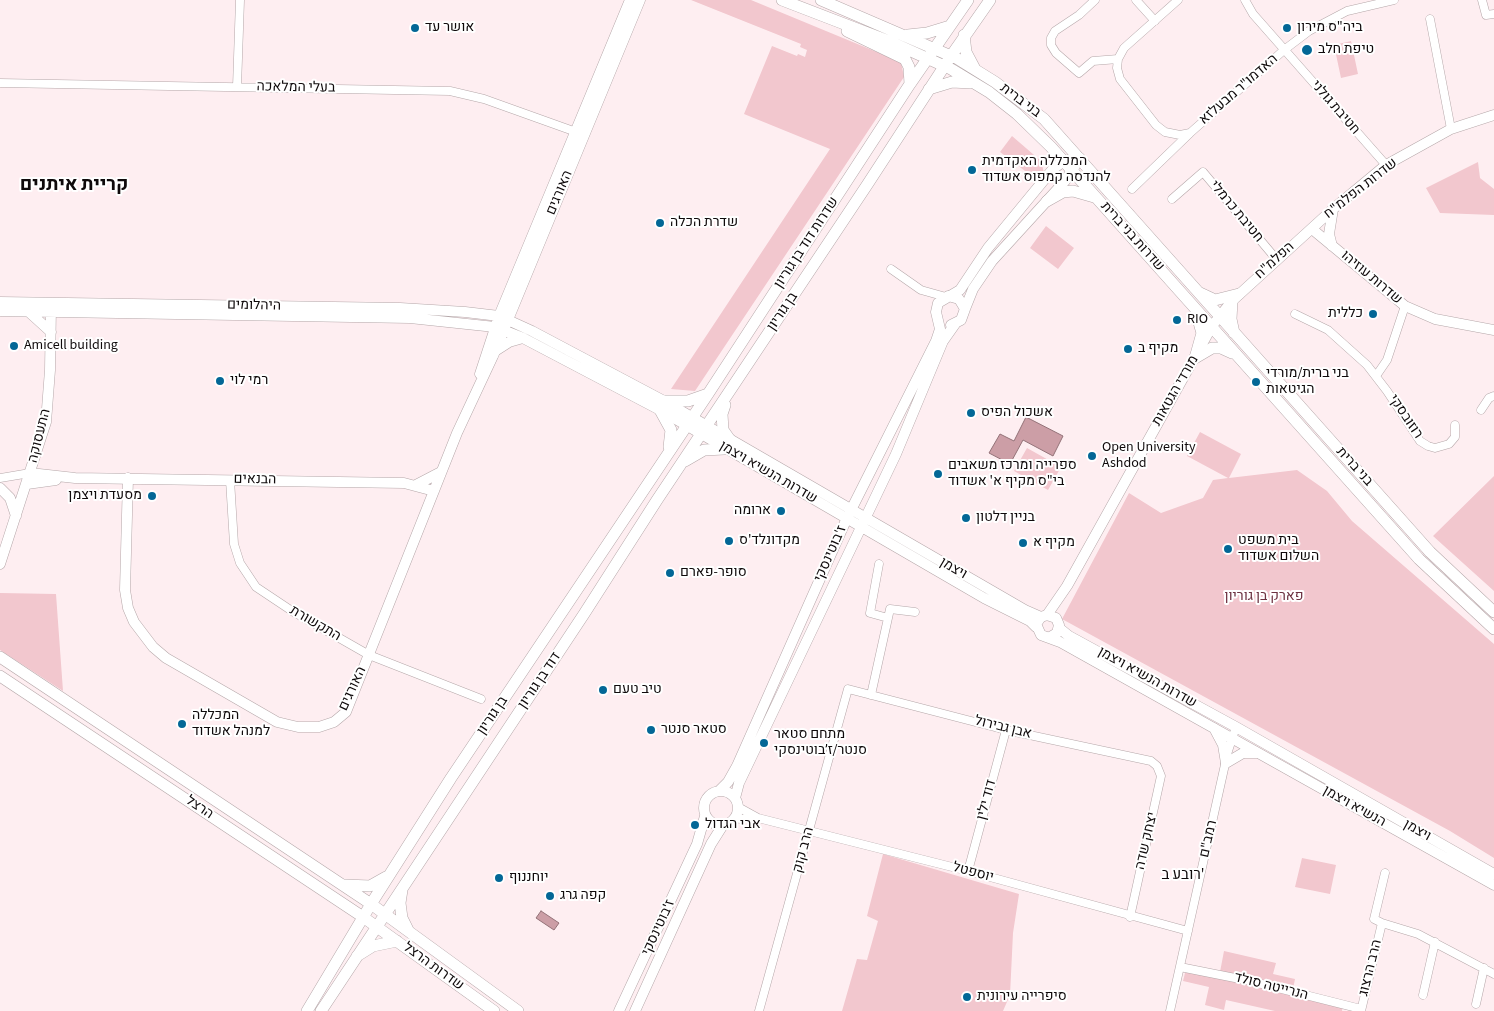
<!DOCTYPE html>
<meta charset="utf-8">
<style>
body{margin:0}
canvas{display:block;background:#feeef1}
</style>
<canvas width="1494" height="1011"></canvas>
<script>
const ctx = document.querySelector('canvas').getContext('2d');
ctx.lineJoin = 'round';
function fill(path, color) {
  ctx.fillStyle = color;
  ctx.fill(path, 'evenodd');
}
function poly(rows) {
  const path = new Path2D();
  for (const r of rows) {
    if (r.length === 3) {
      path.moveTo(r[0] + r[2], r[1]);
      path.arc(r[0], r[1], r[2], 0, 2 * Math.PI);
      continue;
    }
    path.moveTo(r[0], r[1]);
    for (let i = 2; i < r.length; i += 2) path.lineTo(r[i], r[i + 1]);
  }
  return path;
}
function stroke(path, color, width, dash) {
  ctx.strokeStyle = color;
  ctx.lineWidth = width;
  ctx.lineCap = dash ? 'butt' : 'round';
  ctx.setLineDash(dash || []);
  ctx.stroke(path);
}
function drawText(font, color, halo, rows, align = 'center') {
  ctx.font = font + ' "Source Sans 3",Heebo,sans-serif';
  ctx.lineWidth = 4;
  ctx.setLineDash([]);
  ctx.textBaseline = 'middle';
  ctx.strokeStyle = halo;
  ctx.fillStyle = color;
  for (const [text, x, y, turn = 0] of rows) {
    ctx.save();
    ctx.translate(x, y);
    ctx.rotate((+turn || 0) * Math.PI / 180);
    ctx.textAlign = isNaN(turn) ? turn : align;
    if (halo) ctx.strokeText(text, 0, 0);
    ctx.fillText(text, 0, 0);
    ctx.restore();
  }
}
const green = poly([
 [691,0,751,0,901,62,904,77,695,391,671,389,830,149,744,114,772,46,797,56,798,54,805,57,807,50,800,47,801,44],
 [1351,41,1358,74,1341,78,1334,45],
 [1012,136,1041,161,1044,173,1037,180,1000,152],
 [1478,162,1480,178,1494,189,1494,215,1440,213,1426,188],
 [1046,226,1074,248,1058,269,1030,248],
 [1200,432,1241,454,1229,478,1297,470,1327,491,1352,521,1494,644,1494,858,1450,831,1062,619,1129,493,1161,513,1203,498,1213,480,1228,478,1187,456],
 [1027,448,1061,467,1048,490,1014,471],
 [1494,476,1494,591,1433,536],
 [0,593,56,594,63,691,0,650],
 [883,854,1019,894,1013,933,1010,995,1003,1011,842,1011,857,959,867,960,878,921,867,916],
 [1302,858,1336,865,1330,894,1295,887],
 [1224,951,1276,963,1273,974,1295,979,1293,989,1220,972],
 [1186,969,1343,1006,1342,1011,1275,1011,1226,1000,1224,1010,1205,1005,1209,987,1183,981]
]);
const water = poly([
 [1026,417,1063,436,1053,456,1023,440,1010,464,989,453,1000,434,1014,441,1026,417],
 [541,911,559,923,554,930,536,918,541,911]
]);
const minor = poly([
 [1095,0,1079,15,1055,31,1051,38,1051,45,1056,53,1079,73,1093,61,1118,59],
 [1136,0,1155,21],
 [1178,0,1124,48,1118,59,1117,68,1120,79,1156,125,1165,132,1180,135,1190,133,1284,50,1309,31,1347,11,1394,0],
 [1245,0,1253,14,1386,165],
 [1482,0,1486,15,1494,14],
 [1430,19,1451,129],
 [0,83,450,91,484,99,579,133],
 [237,87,240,0],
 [1132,189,1190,133],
 [1172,199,1203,172,1277,260],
 [891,269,921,290,946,297],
 [1295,314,1328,330,1367,365,1387,391,1420,441,1428,446,1435,448,1449,444,1455,437,1455,425],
 [1376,376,1387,360,1405,306],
 [1481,410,1489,398,1494,396],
 [0,478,30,473],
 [230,480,234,544,240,563,256,587,292,611,369,655,481,699],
 [879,564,870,613,888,618],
 [871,695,890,609,915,612],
 [738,807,758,818,968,871,1188,931],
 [734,819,756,818],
 [968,871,1006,730],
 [1382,923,1418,934,1494,974],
 [1180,967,1250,981,1361,1009],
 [1423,995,1435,942],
 [1476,1004,1484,968],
 [759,1011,848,689,1006,730,1151,761,1157,766,1161,776,1130,917],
 [1170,1011,1228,751,1236,727],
 [1361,1011,1382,923,1374,919,1385,873]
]);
const tertiary = poly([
 [1312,229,1405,306,1435,319,1494,330],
 [1332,246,1329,234,1333,209],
 [948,296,959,299,965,309,961,320,951,325],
 [0,302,400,308,465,312,499,316,532,331,664,401,1025,610,1041,617],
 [965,309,973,289,992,261,1065,181,1076,164],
 [0,311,410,318,495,327,523,338,660,410,984,598,1030,621,1036,627],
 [29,312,51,332],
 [495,351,509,342,523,338],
 [480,374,499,316,630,0],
 [30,473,75,478,404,483,434,491],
 [128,478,125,590,128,608,134,622,153,647,166,658,277,722,298,727,319,727,334,722,346,712,457,433,493,356,640,0],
 [27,484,56,480],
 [416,485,441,472],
 [0,488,10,498,16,516],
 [0,564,46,422,50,370,51,306],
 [1047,615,1067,586,1212,326,1232,301,1333,209,1386,165,1451,129,1494,115],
 [1059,628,1069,636,1236,727,1494,874],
 [1050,637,1057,633,1059,625,1056,618,1047,615,1041,617,1036,624,1041,635,1060,642,1494,885],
 [1214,728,1223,745,1226,763,1243,753,1257,753],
 [721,808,17],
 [719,791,728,782,737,766,847,518,936,341,940,329,936,312,938,303,960,290,988,248,1053,169,1064,161,1080,158],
 [735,798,739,783,896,454,943,341,955,324],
 [619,1011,697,844,705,816],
 [635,1011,711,844,723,825]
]);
const secondary = poly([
 [782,0,891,42,951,69,989,92,1017,114,1051,147,1419,559,1494,629],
 [821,0,958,59,995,82,1044,119,1430,552,1494,612],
 [847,31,905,59,909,67,910,84],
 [908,35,927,33,950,26],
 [964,35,966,52,975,69],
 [929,89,952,82,971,83],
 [1047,201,1063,192,1073,191,1094,197],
 [1200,293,1215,300,1239,294],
 [1232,301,1231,319,1234,333],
 [1195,358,1202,333,1196,312],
 [1195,358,1212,348,1221,348,1232,353],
 [664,401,688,401,708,394],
 [725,405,722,414,723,430,730,440],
 [660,410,671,430,669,447],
 [685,461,704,450,724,449],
 [0,657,371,904,518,1011],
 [0,676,363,917,494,1011],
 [345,885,370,886,386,877],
 [402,890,400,903,402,918,408,930],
 [357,956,373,946,397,941],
 [307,1011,371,904,451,778,708,394,910,84,968,0],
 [321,1011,584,614,657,500,867,185,951,56,990,0]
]);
const markers = [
 [415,28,5,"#036796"],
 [1287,28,5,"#036796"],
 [1307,50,6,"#036796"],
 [972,170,5,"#036796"],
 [660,223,5,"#036796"],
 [1373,314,5,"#036796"],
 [1177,320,5,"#036796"],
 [14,346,5,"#036796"],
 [1128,349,5,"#036796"],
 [220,381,5,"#036796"],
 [1256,382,5,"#036796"],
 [971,413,5,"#036796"],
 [1092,456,5,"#036796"],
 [938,474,5,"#036796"],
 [152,496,5,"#036796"],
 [781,511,5,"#036796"],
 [966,518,5,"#036796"],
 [729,541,5,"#036796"],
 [1023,543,5,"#036796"],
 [1228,549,5,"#036796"],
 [670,573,5,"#036796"],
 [603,690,5,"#036796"],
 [182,724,5,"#036796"],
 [651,730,5,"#036796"],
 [764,743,5,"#036796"],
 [695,825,5,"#036796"],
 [499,878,5,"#036796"],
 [550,896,5,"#036796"],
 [967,997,5,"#036796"]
];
const poiNames = [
 ["אושר עד",425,28],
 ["ביה\"ס מירון",1297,28],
 ["טיפת חלב",1318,50],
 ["המכללה האקדמית",982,162],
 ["להנדסה קמפוס אשדוד",982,178],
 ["שדרת הכלה",670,223],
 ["כללית",1363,314,"right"],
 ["RIO",1187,320],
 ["Amicell building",24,346],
 ["מקיף ב",1138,349],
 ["בני ברית/מורדי",1266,374],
 ["הגיטאות",1266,390],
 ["רמי לוי",230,381],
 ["אשכול הפיס",981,413],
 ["Open University",1102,448],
 ["Ashdod",1102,464],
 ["ספרייה ומרכז משאבים",948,466],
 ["בי\"ס מקיף א' אשדוד",948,482],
 ["מסעדת ויצמן",142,496,"right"],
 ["ארומה",771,511,"right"],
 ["בניין דלטון",976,518],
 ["מקדונלד'ס",739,541],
 ["בית משפט",1238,541],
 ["השלום אשדוד",1238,557],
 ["מקיף א",1033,543],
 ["סופר-פארם",680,573],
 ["טיב טעם",613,690],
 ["המכללה",192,716],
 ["למנהל אשדוד",192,732],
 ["סטאר סנטר",661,730],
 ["מתחם סטאר",774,735],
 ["סנטר/ז׳בוטינסקי",774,751],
 ["אבי הגדול",705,825],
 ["יוחננוף",509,878],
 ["קפה גרג",560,896],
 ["סיפרייה עירונית",977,997]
];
const streetNames = [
 ["בעלי המלאכה",296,88,1],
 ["האדמו\"ר מבעלזא",1239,90,-41],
 ["בני ברית",1020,101,37],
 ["חטיבת גולני",1335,108,49],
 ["שדרות הפלמ\"ח",1361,189,-38],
 ["האורגים",560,193,-67],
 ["חטיבת כרמלי",1236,212,50],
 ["שדרות בני ברית",1132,237,48],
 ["שדרות דוד בן גוריון",807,243,-57],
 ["הפלמ\"ח",1275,261,-42],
 ["שדרות עוזיהו",1371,278,40],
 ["היהלומים",254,306,1],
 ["בן גוריון",783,312,-56],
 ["מורדי הגטאות",1176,391,-60],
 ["רוזובסקי",1405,417,56],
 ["התעסוקה",40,436,-76],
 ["בני ברית",1354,467,48],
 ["שדרות הנשיא ויצמן",768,473,30],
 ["הבנאים",255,480,1],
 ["ז'בוטינסקי",831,554,-66],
 ["ויצמן",953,569,30],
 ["התקשורת",315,624,30],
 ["שדרות הנשיא ויצמן",1147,678,29],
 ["דוד בן גוריון",540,681,-56],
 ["האורגים",353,689,-65],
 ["בן גוריון",493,716,-56],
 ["אבן גבירול",1003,728,14],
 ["דוד ילין",987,800,-75],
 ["הנשיא ויצמן",1354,807,29],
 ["הרצל",199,808,34],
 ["ויצמן",1417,831,29],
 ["רמב\"ם",1209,839,-77],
 ["יצחק שדה",1147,841,-77],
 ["הרב קוק",804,850,-75],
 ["יוספטל",973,873,15],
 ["ז'בוטינסקי",659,928,-65],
 ["שדרות הרצל",433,967,36],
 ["הרב הרצוג",1371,968,-76],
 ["הנרייטה סולד",1271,987,14]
];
const parkNames = [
 ["פארק בן גוריון",1264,597]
];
const neighbourhoodNames = [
 ["רובע ב'",1183,876]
];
const districtNames = [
 ["קריית איתנים",74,186]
];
fill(green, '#f2c7ce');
fill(water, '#cc9ea6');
stroke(water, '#937278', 1);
stroke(minor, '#b5a7a9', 9);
stroke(tertiary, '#b5a7a9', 11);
stroke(secondary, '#b5a7a9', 12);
stroke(minor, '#fff', 8);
stroke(tertiary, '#fff', 10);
stroke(secondary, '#fff', 11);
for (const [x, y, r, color] of markers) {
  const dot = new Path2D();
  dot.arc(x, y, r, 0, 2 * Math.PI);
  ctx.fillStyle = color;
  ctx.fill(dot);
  stroke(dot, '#fff', 2);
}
drawText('14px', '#0f0a0b', '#fff', poiNames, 'left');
drawText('14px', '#0f0a0b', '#fff', streetNames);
drawText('14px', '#6d3241', '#fff', parkNames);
drawText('15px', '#0f0a0b', '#fff', neighbourhoodNames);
drawText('bold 19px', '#0f0a0b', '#fff', districtNames);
</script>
